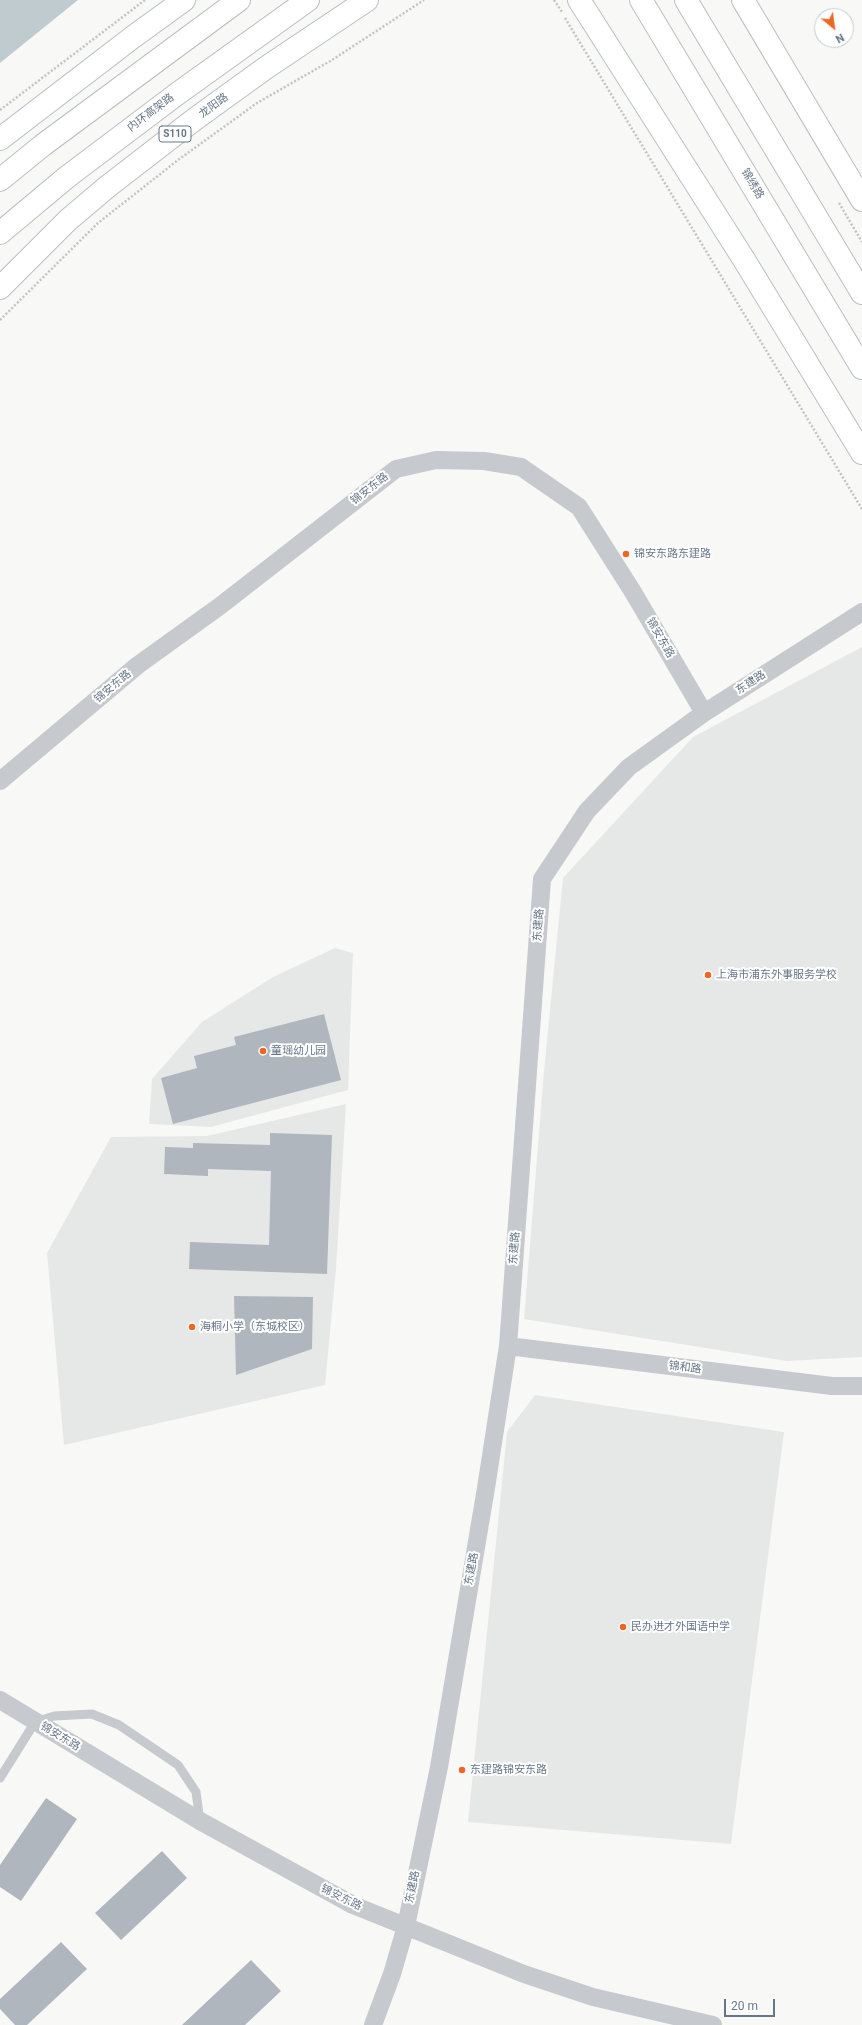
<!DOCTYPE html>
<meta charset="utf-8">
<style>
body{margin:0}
#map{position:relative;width:862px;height:2025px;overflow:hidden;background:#f8f9f6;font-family:Roboto,sans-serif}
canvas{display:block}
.north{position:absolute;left:814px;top:8px;width:40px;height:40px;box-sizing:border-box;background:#fff;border:1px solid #c2c8d0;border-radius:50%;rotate:151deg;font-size:11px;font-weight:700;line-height:16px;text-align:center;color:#667689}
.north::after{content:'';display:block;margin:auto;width:14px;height:18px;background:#ed6622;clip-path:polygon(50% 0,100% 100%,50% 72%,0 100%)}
.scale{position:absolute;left:724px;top:1999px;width:51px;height:18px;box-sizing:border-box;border:2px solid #667689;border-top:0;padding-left:5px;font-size:12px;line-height:14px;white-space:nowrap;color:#667689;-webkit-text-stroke:3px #fff;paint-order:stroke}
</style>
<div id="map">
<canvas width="862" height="2025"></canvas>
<div class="north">N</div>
<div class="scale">20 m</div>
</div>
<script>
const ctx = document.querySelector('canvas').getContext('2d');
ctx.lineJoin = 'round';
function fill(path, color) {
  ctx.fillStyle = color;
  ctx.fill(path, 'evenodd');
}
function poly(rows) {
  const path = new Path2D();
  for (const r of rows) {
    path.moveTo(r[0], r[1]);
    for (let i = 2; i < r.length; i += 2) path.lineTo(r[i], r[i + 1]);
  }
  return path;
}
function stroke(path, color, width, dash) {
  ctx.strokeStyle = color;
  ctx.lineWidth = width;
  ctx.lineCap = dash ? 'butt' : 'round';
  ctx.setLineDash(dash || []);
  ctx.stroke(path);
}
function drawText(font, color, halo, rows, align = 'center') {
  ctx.font = font + ' Roboto,"Noto Sans SC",sans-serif';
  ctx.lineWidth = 4;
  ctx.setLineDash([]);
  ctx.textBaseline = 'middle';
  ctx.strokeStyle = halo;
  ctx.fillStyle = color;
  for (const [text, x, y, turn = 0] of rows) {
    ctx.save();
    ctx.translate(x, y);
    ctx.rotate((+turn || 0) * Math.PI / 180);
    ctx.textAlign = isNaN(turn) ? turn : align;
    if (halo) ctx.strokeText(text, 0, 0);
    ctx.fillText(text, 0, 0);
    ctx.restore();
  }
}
const built = poly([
 [862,647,862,1357,787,1361,524,1319,544,1071,563,878,693,737],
 [335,948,353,953,348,1090,211,1127,149,1124,152,1079,202,1022,273,977],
 [346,1104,336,1269,325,1385,64,1445,47,1253,111,1137,207,1136],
 [535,1395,784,1432,731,1844,468,1822,507,1432]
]);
const water = poly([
 [0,0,78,0,0,63]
]);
const building = poly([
 [324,1014,341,1080,173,1124,161,1078,197,1068,194,1056,236,1045,234,1037],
 [270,1133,332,1135,327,1274,189,1269,190,1242,269,1245,271,1171,208,1169,208,1176,164,1174,165,1147,193,1148,193,1143,270,1145],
 [234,1296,313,1297,312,1349,236,1375],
 [46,1798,77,1819,21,1901,0,1887,0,1865],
 [162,1851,187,1878,121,1940,95,1913],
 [61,1942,87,1969,27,2025,15,2025,0,2009,0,1999],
 [251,1960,281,1991,245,2025,182,2025]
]);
const path = poly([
 [554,0,562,12],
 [565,18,862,509],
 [0,110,145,0],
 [839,203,862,242],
 [0,320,98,223,178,160,257,103,332,60,424,0]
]);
const service = poly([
 [0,1778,35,1722,54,1716,92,1714,119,1725,178,1765,196,1792,200,1821]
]);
const minor = poly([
 [0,781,138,665,220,606,396,469,436,460,484,461,521,467,579,507,633,592,704,713],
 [508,1346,832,1386,862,1386],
 [0,1700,200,1821,353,1905,524,1974,593,1997,713,2025],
 [373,2025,392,1974,406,1926,439,1767,486,1488,508,1346,542,879,587,811,629,767,704,713,862,612]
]);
const secondary = poly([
 [579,0,743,258,862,453],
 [641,0,862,368],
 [686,0,862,293],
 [743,0,862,200]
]);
const primary = poly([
 [0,139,133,37,184,0],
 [0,288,68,220,107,187,195,119,267,67,367,0]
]);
const trunk = poly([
 [0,180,43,145,239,0],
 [0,233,67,177,177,94,308,0]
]);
const markers = [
 [626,554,4,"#ed6622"],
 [708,975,4,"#ed6622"],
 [263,1051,4,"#ed6622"],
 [192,1327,4,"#ed6622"],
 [623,1627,4,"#ed6622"],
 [462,1770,4,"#ed6622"]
];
const shields = [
 [175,134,32]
];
const shieldNames = [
 ["S110",175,134]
];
const streetNames = [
 ["龙阳路",214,106,-36],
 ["内环高架路",151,113,-37],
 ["锦绣路",752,184,59],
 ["锦安东路",370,489,-38],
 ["锦安东路",660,638,60],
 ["东建路",751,683,-33],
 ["锦安东路",113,687,-40],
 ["东建路",539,925,-86],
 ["东建路",515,1248,-86],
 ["锦和路",685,1368,7],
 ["东建路",472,1569,-80],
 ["锦安东路",60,1737,31],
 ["东建路",413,1887,-79],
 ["锦安东路",341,1898,26]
];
const poiNames = [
 ["锦安东路东建路",634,554],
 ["上海市浦东外事服务学校",716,975],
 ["童瑶幼儿园",271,1051],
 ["海桐小学（东城校区）",200,1327],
 ["民办进才外国语中学",631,1627],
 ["东建路锦安东路",470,1770]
];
fill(built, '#e6e8e7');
fill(water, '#c0cbd0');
fill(building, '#afb6bd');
stroke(secondary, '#babfc4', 24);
stroke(primary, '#b9bdc1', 24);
stroke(trunk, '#babdc1', 24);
stroke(path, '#c2c3c6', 2.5, [2, 2]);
stroke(service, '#c6c9ce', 9);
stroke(minor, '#c6c9ce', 18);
stroke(secondary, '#fff', 22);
stroke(primary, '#fff', 22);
stroke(trunk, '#fff', 22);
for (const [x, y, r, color] of markers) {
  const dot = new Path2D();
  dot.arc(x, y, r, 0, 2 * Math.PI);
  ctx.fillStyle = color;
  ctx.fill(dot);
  stroke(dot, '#fff', 1.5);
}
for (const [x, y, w] of shields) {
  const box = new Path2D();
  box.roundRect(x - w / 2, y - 8, w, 16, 3);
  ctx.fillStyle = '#fff';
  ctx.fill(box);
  stroke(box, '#667689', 1);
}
drawText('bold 10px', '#667689', null, shieldNames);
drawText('11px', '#667689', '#fff', streetNames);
drawText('11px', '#667689', '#fff', poiNames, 'left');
</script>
